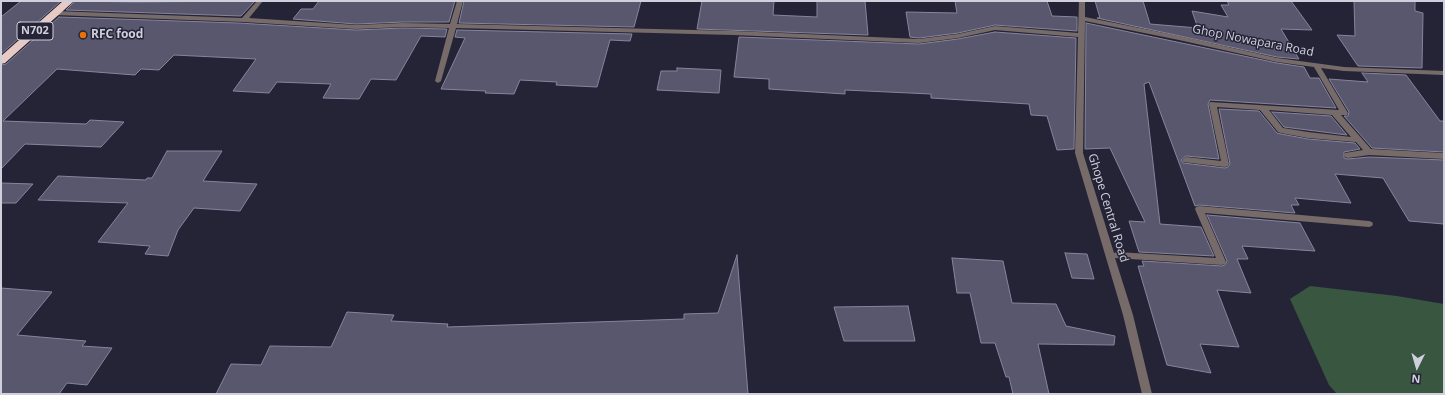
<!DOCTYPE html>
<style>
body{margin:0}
#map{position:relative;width:1445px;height:395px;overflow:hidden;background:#252437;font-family:"Open Sans",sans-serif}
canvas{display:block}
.frame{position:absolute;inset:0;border:2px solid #d0d0dd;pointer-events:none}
.north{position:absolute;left:1397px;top:347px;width:40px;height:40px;-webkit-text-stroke:3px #252437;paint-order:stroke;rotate:185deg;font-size:11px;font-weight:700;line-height:16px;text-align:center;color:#d0d0dd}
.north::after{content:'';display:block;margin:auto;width:14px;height:18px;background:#d0d0dd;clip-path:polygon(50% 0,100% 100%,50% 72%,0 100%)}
</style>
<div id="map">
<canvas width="1445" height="395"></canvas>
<div class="frame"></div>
<div class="north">N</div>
</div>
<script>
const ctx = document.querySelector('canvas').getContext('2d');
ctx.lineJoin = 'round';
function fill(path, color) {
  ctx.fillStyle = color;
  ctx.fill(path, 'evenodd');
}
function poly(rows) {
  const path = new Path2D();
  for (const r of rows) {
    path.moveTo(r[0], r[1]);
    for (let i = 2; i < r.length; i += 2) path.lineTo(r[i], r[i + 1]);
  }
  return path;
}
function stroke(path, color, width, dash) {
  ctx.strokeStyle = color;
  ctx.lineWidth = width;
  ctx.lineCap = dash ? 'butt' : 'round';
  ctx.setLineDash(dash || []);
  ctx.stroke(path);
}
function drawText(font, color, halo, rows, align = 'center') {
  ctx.font = font + ' "Open Sans",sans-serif';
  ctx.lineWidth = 3;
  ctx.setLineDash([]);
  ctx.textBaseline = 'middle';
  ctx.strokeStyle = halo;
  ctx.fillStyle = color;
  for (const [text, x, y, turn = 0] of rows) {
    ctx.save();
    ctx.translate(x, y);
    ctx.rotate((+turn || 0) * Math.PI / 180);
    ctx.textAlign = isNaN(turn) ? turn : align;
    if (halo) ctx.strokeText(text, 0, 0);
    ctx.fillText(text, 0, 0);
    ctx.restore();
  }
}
const green = poly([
 [1310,286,1397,296,1444,304,1444,394,1337,394,1329,385,1290,299]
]);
const building = poly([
 [21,1,61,1,1,54,1,17,21,1],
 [75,1,135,2,255,1,241,16,66,10,75,1],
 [319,1,455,1,449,22,403,22,356,24,293,19,301,9,313,9,319,1],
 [464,1,641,1,634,27,459,23,464,1],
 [702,1,774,1,773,15,817,17,817,1,865,1,868,35,697,29,702,1],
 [955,1,1047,1,1052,16,1077,17,1077,31,995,25,958,33,919,38,910,37,906,12,957,13,955,1],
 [1095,1,1143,1,1150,24,1198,28,1192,11,1228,17,1221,5,1229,5,1227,1,1291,1,1312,30,1281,29,1299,59,1277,57,1097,18,1100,18,1095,1],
 [1354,1,1415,1,1415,11,1423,13,1422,68,1358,66,1337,35,1355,36,1354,1],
 [59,17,238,23,356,30,403,28,447,29,445,37,421,36,396,80,371,79,359,99,323,98,331,84,277,82,269,93,233,91,256,59,174,55,159,70,141,69,135,75,57,69,3,121,86,124,90,120,124,122,101,147,25,144,1,169,1,65,6,64,59,17],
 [1086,23,1277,63,1304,67,1310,78,1319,78,1336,108,1210,100,1208,104,1219,159,1186,156,1181,160,1183,163,1225,168,1228,167,1230,164,1219,109,1259,111,1277,133,1281,134,1308,139,1355,143,1360,149,1344,152,1344,158,1348,159,1369,157,1444,160,1444,224,1409,221,1383,178,1335,174,1351,203,1295,198,1299,205,1291,205,1295,213,1199,205,1195,206,1149,82,1144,84,1160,224,1201,227,1214,256,1139,252,1129,221,1145,222,1110,148,1085,149,1086,23],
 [457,30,632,34,630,41,610,40,597,87,556,85,557,82,520,80,514,94,485,93,486,91,441,89,465,38,455,37,457,30],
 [995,32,1076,38,1074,149,1057,150,1047,116,1031,115,1029,104,931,98,931,94,845,90,845,94,769,89,769,79,734,77,739,37,919,44,958,39,995,32],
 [677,68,721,70,719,93,657,90,661,71,677,71,677,68],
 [1362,73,1406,75,1440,121,1444,121,1444,152,1372,148,1344,116,1348,116,1349,112,1329,79,1368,82,1362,73],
 [1272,112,1331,116,1347,135,1284,127,1272,112],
 [167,151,222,151,203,181,257,184,240,211,194,208,178,230,168,256,145,254,150,246,98,242,128,203,38,200,58,176,146,180,147,178,152,178,167,151],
 [1,183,33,184,16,203,1,203,1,183],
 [1207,215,1300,223,1315,251,1242,246,1248,259,1237,259,1251,293,1217,290,1239,347,1200,344,1211,373,1167,365,1138,266,1144,266,1142,261,1222,266,1225,265,1227,261,1207,215],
 [1065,253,1087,254,1094,279,1072,278,1065,253],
 [737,255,748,394,216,394,231,364,261,365,270,346,331,347,347,312,394,315,391,321,448,324,447,327,684,319,684,314,718,313,737,255],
 [952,258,1003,261,1012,303,1056,304,1066,326,1115,336,1114,345,1038,344,1049,394,1013,394,1009,377,1006,377,995,343,981,343,970,293,957,293,952,258],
 [1,288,52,292,17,335,86,341,82,346,112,348,87,385,67,383,59,394,1,394,1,288],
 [908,306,915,341,844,341,834,307,908,306]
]);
const street = poly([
 [257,1,263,1,249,18,356,25,403,23,450,24,457,1,463,1,457,24,734,31,919,39,958,34,995,26,1078,33,1079,1,1085,1,1085,17,1179,36,1277,58,1344,67,1444,71,1444,75,1344,71,1321,68,1348,113,1347,115,1341,115,1371,149,1444,153,1444,159,1369,155,1348,158,1345,157,1344,155,1345,153,1363,150,1356,142,1308,138,1281,133,1278,132,1260,110,1217,107,1229,164,1228,166,1225,167,1183,162,1182,160,1186,157,1221,161,1209,104,1210,102,1339,110,1314,67,1277,62,1179,40,1085,21,1083,153,1114,253,1117,252,1216,258,1195,209,1196,207,1199,206,1369,221,1372,222,1373,224,1372,226,1369,227,1205,213,1226,262,1225,264,1222,265,1115,258,1133,315,1152,394,1142,394,1123,315,1075,153,1078,37,995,30,958,38,919,43,734,35,456,28,441,81,438,83,435,81,449,28,403,27,356,29,244,22,55,15,52,13,55,11,242,18,257,1],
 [1269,110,1332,115,1351,137,1308,132,1283,128,1269,110]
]);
const highway = poly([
 [63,1,74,1,5,63,1,64,1,56,63,1]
]);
const markers = [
 [83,35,4,"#e8710a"]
];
const shields = [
 [35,31,36]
];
const shieldNames = [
 ["N702",35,31]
];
const poiNames = [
 ["RFC food",91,35]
];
const streetNames = [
 ["Ghop Nowapara Road",1253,41,11],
 ["Ghope Central Road",1108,208,73]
];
fill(green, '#395641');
fill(building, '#58576d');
stroke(building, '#86859d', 1);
fill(street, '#776b69');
fill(highway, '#e8cac5');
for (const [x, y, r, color] of markers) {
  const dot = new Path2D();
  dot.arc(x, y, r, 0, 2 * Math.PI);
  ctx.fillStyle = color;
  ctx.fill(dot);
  stroke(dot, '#252437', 1.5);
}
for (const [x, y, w] of shields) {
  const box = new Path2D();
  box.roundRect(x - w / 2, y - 9, w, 18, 3);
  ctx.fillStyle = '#252437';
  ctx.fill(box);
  stroke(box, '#d0d0dd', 1);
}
drawText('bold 11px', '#d0d0dd', null, shieldNames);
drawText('bold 12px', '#d0d0dd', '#252437', poiNames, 'left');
drawText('12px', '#d0d0dd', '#252437', streetNames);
</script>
